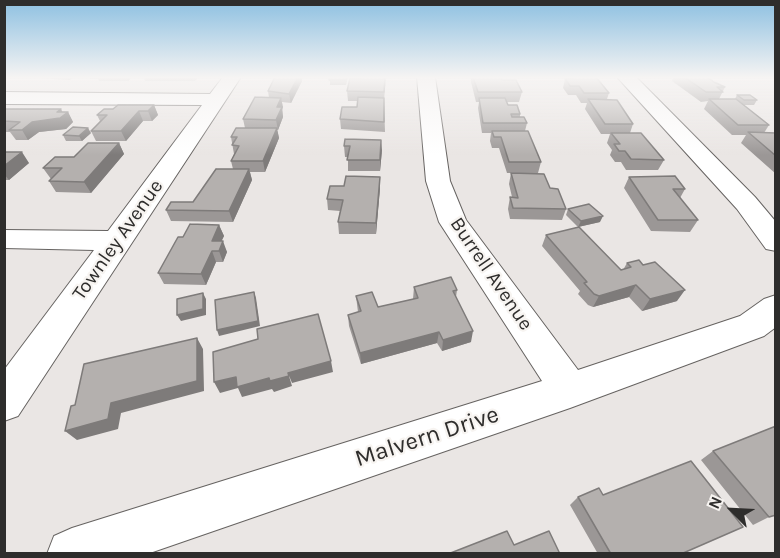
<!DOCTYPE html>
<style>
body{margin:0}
#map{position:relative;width:780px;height:558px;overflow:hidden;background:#eae6e4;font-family:Karla,sans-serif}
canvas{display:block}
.frame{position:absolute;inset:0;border:6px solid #2e2d2c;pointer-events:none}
.north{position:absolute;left:702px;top:480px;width:60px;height:60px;-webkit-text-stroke:4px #f7f4f1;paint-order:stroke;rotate:294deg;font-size:16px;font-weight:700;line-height:24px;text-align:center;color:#2e2d2c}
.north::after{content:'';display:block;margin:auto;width:21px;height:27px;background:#2e2d2c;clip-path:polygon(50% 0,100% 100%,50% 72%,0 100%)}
</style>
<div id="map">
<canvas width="780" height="558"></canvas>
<div class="frame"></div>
<div class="north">N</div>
</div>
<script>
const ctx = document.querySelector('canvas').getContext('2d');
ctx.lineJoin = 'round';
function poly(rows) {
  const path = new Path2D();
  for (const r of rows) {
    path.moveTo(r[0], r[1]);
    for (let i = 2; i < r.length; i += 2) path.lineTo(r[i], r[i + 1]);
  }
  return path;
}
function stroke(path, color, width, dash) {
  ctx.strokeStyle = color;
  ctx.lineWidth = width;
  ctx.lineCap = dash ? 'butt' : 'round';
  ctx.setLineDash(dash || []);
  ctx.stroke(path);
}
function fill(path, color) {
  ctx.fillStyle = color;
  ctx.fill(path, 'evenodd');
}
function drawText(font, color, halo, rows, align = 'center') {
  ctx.font = font + ' Karla,sans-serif';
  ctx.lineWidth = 4.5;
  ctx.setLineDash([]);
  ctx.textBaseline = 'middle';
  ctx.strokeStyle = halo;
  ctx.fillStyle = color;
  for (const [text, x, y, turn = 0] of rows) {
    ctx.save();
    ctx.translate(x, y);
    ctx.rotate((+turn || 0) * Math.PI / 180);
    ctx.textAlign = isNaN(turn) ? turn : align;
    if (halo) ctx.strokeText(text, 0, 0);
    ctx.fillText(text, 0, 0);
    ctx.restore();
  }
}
const minor = poly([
 [223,77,241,77,18,416,4,421,4,370,94,250,4,248,4,230,108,231,202,105,4,104,4,92,210,94,223,77],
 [417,77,435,77,450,181,466,220,578,370,740,316,764,299,776,295,776,327,764,336,570,408,147,554,47,554,54,536,72,528,542,381,439,222,426,181,417,77],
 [617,77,636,77,755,197,776,222,776,251,766,249,737,209,617,77]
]);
const wall = poly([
 [22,77,75,77,69,80],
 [89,77,132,77,128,81,99,81,98,79,90,79],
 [144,77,199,77,195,81,145,81],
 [275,77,302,77,302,81,291,103,282,102,283,117,278,130,277,130,279,138,265,172,250,172,252,180,233,222,171,221,166,210,193,202,233,169,231,161,234,154,231,137,245,128,243,119,269,98,268,91],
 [330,77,361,77,361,78,348,78,346,85,330,85],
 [386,77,384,101,385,132,341,129,340,119,357,107,358,101,348,101,347,91,361,78],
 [471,77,501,77,502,80,522,92,519,102,506,102,508,105,520,114,520,117,527,123,525,131,541,162,538,173,507,173,499,148,492,148,490,141,491,133,482,133,478,108,479,102,476,102,471,82],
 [568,77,596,77,609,93,607,99,633,124,630,133,664,160,658,170,626,170,621,162,615,162,610,155,612,150,607,143,610,134,601,134,585,109,587,103,581,103,576,95,568,95,563,88,565,78,568,78],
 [668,77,707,77,714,82,725,87,719,99,735,99,737,95,757,100,754,105,744,105,769,125,764,133,776,133,776,174,741,143,746,135,732,135,704,109,708,101,701,102,672,81,673,78,669,78],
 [154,105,158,115,152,121,143,121,126,141,96,141,91,131,100,121,97,115,113,109],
 [4,109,68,112,73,122,66,129,39,132,28,140,16,140,10,132,4,132],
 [91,133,82,141,66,141,63,135],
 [345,139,382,150,380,171,348,171,348,157,345,157,344,146],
 [119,143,124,154,91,193,56,192,49,181,51,179,43,168,74,157],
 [4,152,29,163,9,180,4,180],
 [511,173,550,188,566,209,562,220,510,219,508,209,510,197,512,197,509,184],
 [380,177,380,188,376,234,339,234,338,222,340,211,328,210,327,199,344,186],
 [629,177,685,189,680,198,698,220,690,232,651,231,624,188],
 [568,209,600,222,578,227,566,215],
 [219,225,224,236,221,241,227,252,223,262,216,262,206,285,164,284,158,273,183,237],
 [546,235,621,270,623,270,627,263,677,301,642,311,629,297,593,307,588,305,578,294,580,291,542,246],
 [414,287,457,290,456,297,471,342,442,351,437,343,361,364,349,326,348,315,358,312,356,296,378,307,413,299],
 [713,451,769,517,753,525,701,460],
 [603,495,682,554,598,554,570,505,578,497]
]);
const shadedWall = poly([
 [67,77,75,77,69,80],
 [127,77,132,77,128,81],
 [298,77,302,77,302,81,291,103,289,94],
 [281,98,283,107,282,110,283,117,278,130,276,120,277,107],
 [154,105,158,115,152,121,148,111],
 [61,109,64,115,68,112,73,122,66,129,39,132,28,140,22,130,32,122,57,112],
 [139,111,143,121,126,141,121,131],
 [88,128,91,133,82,141,79,136],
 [277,128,279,138,265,172,263,161],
 [381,140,382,150,380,171,380,160],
 [119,143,124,154,91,193,84,182],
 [22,152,29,163,9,180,4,174,4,166],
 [249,169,252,180,233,222,229,211],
 [380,177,380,188,376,234,376,223],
 [603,216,600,222,578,227,581,221],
 [219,225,224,236,217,251,212,241],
 [223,241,227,252,223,262,219,251],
 [212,251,216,262,206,285,201,274],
 [636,285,629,297,593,307,599,296],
 [685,290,677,301,642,311,650,299],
 [254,292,256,298,260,326,219,336,217,330],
 [203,293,206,299,206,315,181,321,177,315],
 [473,331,471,342,442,351,443,340],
 [439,332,437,343,361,364,360,353],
 [197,338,203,349,204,391,121,413,118,429,77,440,65,431,111,403],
 [331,361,333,372,292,383,288,373],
 [289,376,292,386,274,392,272,389,242,397,238,388,220,393,214,382,236,377]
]);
const building = poly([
 [275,77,298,77,289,94,268,91,275,77],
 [330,77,347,77,346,80,329,80,330,77],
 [362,77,385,77,384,92,347,91,350,78,361,78,362,77],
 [473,77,501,77,502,80,516,80,522,92,478,92,473,77],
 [572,77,596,77,609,93,584,93,579,86,570,86,565,78,573,78,572,77],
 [684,77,707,77,714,82,725,87,717,87,723,92,706,92,684,77],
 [737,95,750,95,757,100,744,100,737,95],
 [255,97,281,98,277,107,282,107,276,120,243,119,255,97],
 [358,97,384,98,384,122,340,119,342,107,357,107,358,97],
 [479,98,505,98,508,105,517,105,520,114,511,114,512,117,524,117,527,123,483,123,479,98],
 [588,99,617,100,633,124,605,124,588,99],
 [709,99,736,99,769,125,738,125,709,99],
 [118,105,154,105,148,111,139,111,121,131,91,131,107,115,97,115,104,109,113,109,118,105],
 [4,109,61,109,57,112,68,112,60,118,32,122,22,130,9,130,20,122,4,121,4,109],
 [73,127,88,128,79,136,63,135,73,127],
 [236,128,277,128,263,161,231,161,239,146,232,145,237,137,231,137,236,128],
 [492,131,528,131,541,162,509,162,501,137,494,137,492,131],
 [748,132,776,133,776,156,748,132],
 [611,133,641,133,664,160,631,159,625,151,619,151,614,144,620,144,611,133],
 [345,139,381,140,380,160,347,160,350,146,344,146,345,139],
 [88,143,119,143,84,182,49,181,62,168,43,168,55,157,74,157,88,143],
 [4,152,22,152,4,166,4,152],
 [216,169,249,169,229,211,166,210,171,202,193,202,216,169],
 [511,173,544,174,550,188,558,189,566,209,513,208,510,197,518,198,511,173],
 [346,176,380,177,376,223,338,222,343,200,327,199,330,186,344,186,346,176],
 [675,176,685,189,673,189,698,220,658,220,629,177,675,176],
 [589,204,603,216,581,221,568,209,589,204],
 [190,224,219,225,212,241,223,241,219,251,212,251,201,274,158,273,178,237,183,237,190,224],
 [579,227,621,270,631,267,627,263,639,260,643,265,655,262,685,290,650,299,636,285,599,296,594,294,584,283,587,282,546,235,579,227],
 [451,277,457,290,453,291,473,331,443,340,439,332,360,353,348,315,361,311,356,296,372,292,378,307,418,298,414,287,451,277],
 [254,292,258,321,217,330,215,300,254,292],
 [203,293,203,309,177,315,177,299,203,293],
 [318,314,331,361,288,373,289,376,270,381,269,378,237,387,236,377,214,382,213,352,258,339,257,329,318,314],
 [197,338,197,381,111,403,108,419,65,431,71,406,75,405,84,364,197,338],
 [776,426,776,515,769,517,713,451,776,426],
 [691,461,743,527,681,554,611,554,578,497,599,488,603,495,691,461],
 [507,531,514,545,549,531,560,554,448,554,507,531]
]);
const streetNames = [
 ["Townley Avenue",118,240,-55],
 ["Burrell Avenue",491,274,56]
];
const nearStreetnames = [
 ["Malvern Drive",427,437,-18]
];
stroke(minor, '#666361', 2);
fill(minor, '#fff');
fill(wall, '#9b9796');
fill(shadedWall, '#7e7b7a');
fill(building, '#b4b0ae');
stroke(building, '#7e7b7a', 1.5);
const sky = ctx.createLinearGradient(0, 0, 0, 155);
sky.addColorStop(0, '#8dc0e1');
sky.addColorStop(0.5, '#f6f4f3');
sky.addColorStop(1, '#f6f4f300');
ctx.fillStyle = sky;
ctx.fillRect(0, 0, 780, 155);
drawText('20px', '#2e2d2c', '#f7f4f1', streetNames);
drawText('24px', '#2e2d2c', '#f7f4f1', nearStreetnames);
</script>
